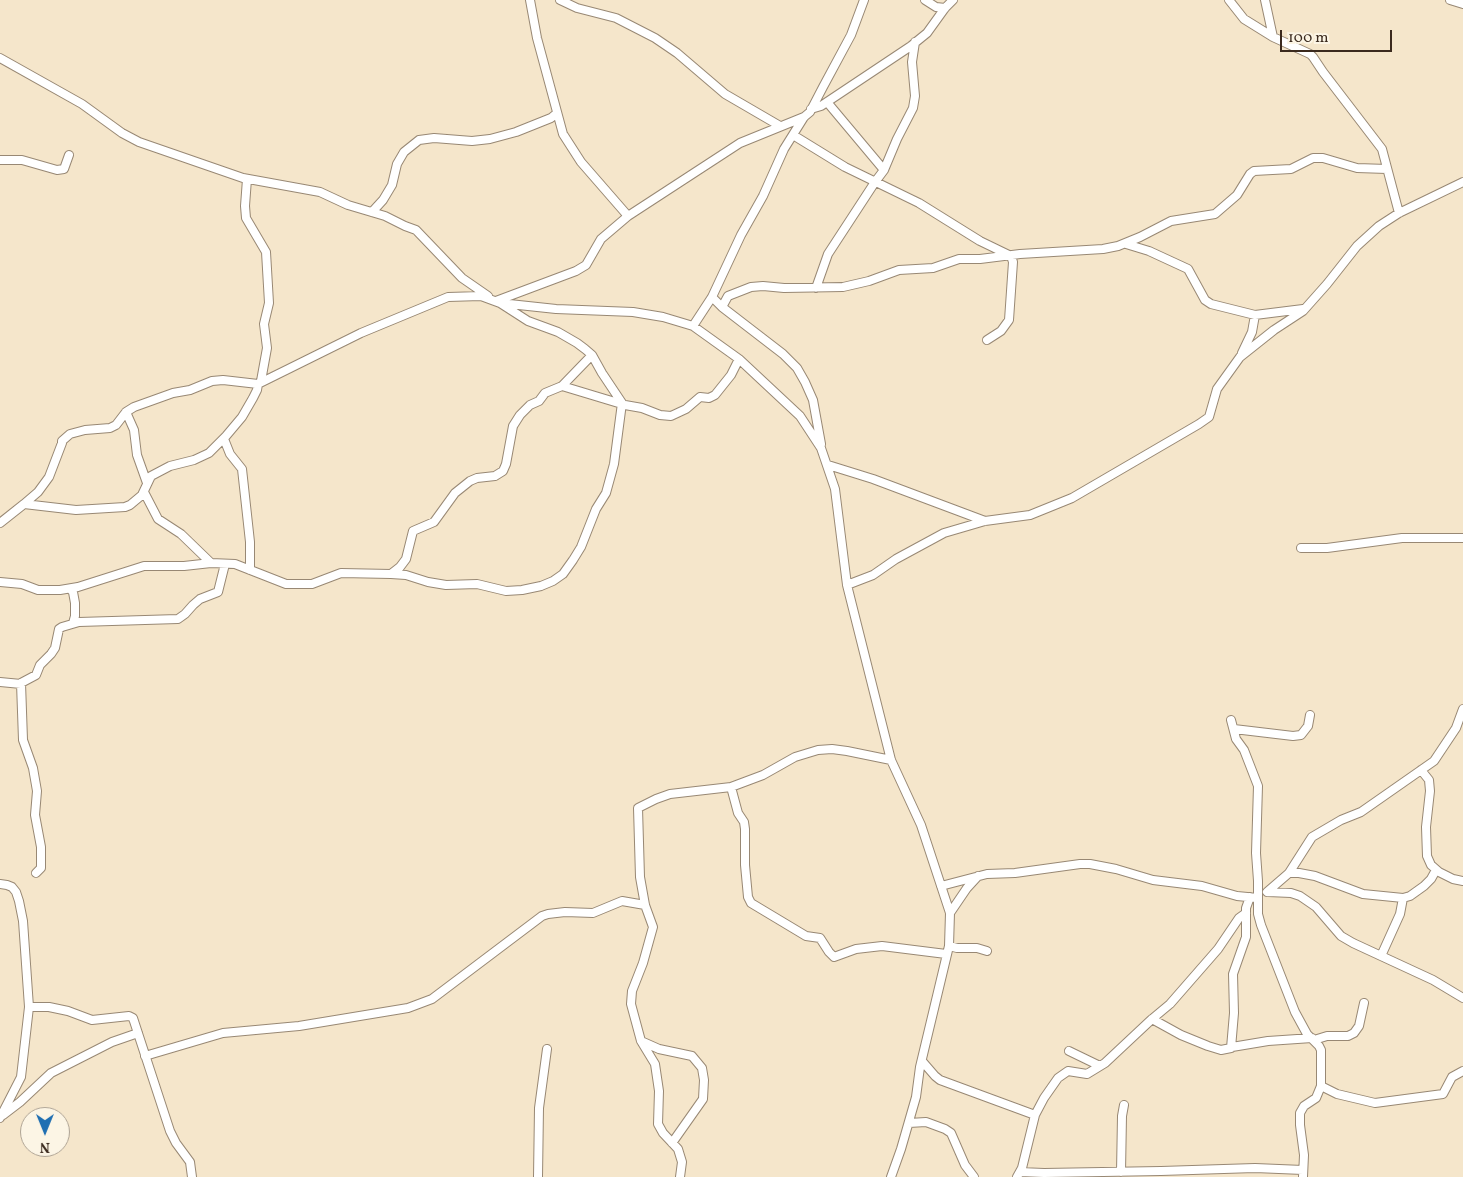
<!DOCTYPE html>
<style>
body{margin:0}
#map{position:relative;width:1463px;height:1177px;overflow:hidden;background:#f5e6cb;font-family:Vollkorn,serif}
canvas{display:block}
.north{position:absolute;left:20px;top:1107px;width:50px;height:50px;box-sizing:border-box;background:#fcf5e5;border:1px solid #afa495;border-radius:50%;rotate:180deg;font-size:14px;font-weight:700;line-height:20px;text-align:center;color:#3b2a1e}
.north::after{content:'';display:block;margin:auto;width:18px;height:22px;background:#1f6fb2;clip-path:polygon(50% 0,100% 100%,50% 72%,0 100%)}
.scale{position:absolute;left:1280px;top:30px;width:112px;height:22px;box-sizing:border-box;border:2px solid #3b2a1e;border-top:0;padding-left:6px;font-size:15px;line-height:18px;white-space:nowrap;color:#3b2a1e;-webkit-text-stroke:4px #fcf5e5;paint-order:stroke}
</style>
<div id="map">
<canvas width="1463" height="1177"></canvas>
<div class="north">N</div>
<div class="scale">100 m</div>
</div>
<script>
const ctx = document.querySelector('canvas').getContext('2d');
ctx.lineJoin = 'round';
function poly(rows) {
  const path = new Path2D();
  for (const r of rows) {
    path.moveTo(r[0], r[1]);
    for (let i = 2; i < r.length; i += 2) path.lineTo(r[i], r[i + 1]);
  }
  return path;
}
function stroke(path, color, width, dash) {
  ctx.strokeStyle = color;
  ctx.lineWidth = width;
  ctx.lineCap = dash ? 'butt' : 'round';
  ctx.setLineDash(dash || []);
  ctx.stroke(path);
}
const minor = poly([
 [530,0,537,38,563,134,581,162,628,216],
 [560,0,577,8,616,18,655,38,677,53,725,94,780,126],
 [925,0,936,7,945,8],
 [1229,0,1244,19,1273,37,1310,54,1313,57,1323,72,1382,149,1399,213],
 [1265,0,1273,37],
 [1450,0,1463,4],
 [0,58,82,104,122,133,139,142,243,178,320,192,348,205,385,216,405,226,416,230,462,278,488,296],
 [827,102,884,170],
 [811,109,821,106,911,46,927,33,945,8,953,0],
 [793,135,845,167,919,203,980,241,1011,256,1013,262,1009,320,1001,331,987,340],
 [0,160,22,160,57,170,64,169,69,155],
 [372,212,383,200,392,185,397,164,404,152,419,140,434,138,472,141,490,139,516,132,551,118,557,113],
 [1126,244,1149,251,1188,269,1205,300,1211,304,1255,315,1303,309],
 [816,288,828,254,875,182,884,170,897,139,913,108,915,96,912,62,915,42],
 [712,297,722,307,783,354,797,368,805,382,813,400,821,444],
 [496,301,576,271,586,265,601,239,628,216,740,143,804,117],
 [722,307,728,296,751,287,763,286,784,288,843,287,869,281,899,270,933,268,959,259,980,259,1020,254,1103,249,1118,246,1140,237,1171,221,1215,214,1237,195,1250,174,1254,171,1291,169,1313,158,1323,158,1357,168,1387,169],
 [693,326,712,297,741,235,763,196,784,149,804,117,810,112,823,87,851,35,864,0],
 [1242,353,1252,332,1255,315],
 [562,386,625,405,642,408,660,415,671,416,686,409,700,397,709,398,715,395,731,375,739,359],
 [126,412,134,430,137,455,147,483],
 [224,439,230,454,242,469,250,542,250,570],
 [828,465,873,479,985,521],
 [144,492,158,519,181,534,211,563],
 [24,504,38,492,49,477,62,443,62,441,70,434,85,430,110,428,116,425,126,412,134,407,173,393,190,390,212,381,223,380,258,384,361,333,448,297,481,296,500,303,556,309,633,312,663,317,693,326,739,359,800,416,821,448,835,489,847,585,891,760,921,825,950,913,949,946,920,1067,916,1097,901,1149,891,1177],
 [0,523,24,504,76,510,125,507,130,505,142,495,151,476,170,466,194,460,209,453,226,436,242,417,253,398,257,390,258,384,261,381,267,348,264,324,269,303,266,252,246,218,245,206,247,179],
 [1301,548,1327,548,1402,538,1463,538],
 [391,574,406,575,428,582,446,585,477,584,506,591,522,590,541,586,553,581,563,574,573,560,581,547,596,509,606,493,614,464,622,403,602,373,592,355,585,349,577,343,558,332,528,321,500,303],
 [0,582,22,584,38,590,60,590,78,587,144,566,184,566,211,563,235,564,286,584,312,584,341,573,391,574,400,567,406,559,413,531,434,522,455,493,470,481,477,478,495,476,503,471,506,464,513,426,520,415,530,405,539,401,545,393,562,386,592,355],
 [847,585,873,575,896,559,944,533,985,521,1030,515,1072,498,1199,424,1209,417,1217,389,1240,357,1274,330,1303,311,1327,284,1357,246,1379,226,1399,213,1463,182],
 [70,589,73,592,75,603,75,616,73,623],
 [0,682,21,684],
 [1231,720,1236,739,1244,750,1258,786,1256,853,1258,881,1258,914,1261,925,1295,1012,1307,1034,1319,1046,1321,1050,1321,1086,1316,1098,1304,1106,1300,1113,1300,1125,1304,1155,1303,1177],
 [1234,729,1293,736,1301,735,1308,726,1310,715],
 [1421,770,1429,780,1430,791,1426,827,1427,856,1431,865,1439,872,1453,879,1463,881],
 [731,787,738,813,744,822,745,829,745,865,748,897,751,903,806,936,820,938,829,952,834,957,856,949,882,946,946,954],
 [36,873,41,868,41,847,35,815,37,791,33,768,23,740,21,683,36,675,40,665,51,654,55,648,59,629,62,627,79,622,178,619,185,614,193,605,200,599,218,592,225,564],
 [1289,873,1299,873,1315,876,1363,894,1403,898,1410,896,1424,886,1431,879,1436,870],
 [0,884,7,885,12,887,16,892,19,901,23,921,29,1007,21,1077,0,1118],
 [941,886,987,874,1015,873,1080,864,1090,864,1116,869,1153,880,1202,886,1237,896,1258,898],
 [1267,892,1289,873,1312,837,1341,820,1361,812,1434,761,1456,728,1463,709],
 [1268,892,1291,893,1300,896,1316,907,1341,936,1353,943,1433,980,1463,998],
 [950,913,967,888,978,876],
 [949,946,957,948,977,948,987,951],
 [1381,956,1400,914,1403,898],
 [29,1007,49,1007,68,1011,92,1020,129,1016,133,1018,170,1131,176,1143,190,1162,192,1177],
 [1152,1019,1181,1035,1208,1046,1221,1050,1231,1048,1234,1013,1233,974,1246,937,1246,908,1250,897],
 [1314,1040,1327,1036,1348,1036,1354,1033,1359,1026,1364,1003],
 [641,1041,655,1064,659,1091,658,1124,663,1133,678,1149,682,1162,680,1177],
 [1232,1047,1268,1041,1312,1038],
 [1069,1051,1100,1066],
 [145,1056,223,1033,299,1026,408,1008,432,999,542,916,548,914,565,912,593,913,622,901,645,905],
 [922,1061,935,1076,940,1080,1035,1115],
 [1321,1086,1337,1094,1375,1103,1443,1094,1452,1077,1463,1071],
 [3,1115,20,1102,51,1073,112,1042,138,1033],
 [909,1123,926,1122,945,1129,951,1133,965,1165,974,1177],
 [672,1143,703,1099,704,1080,702,1068,692,1056,659,1049,641,1041,631,1004,632,991,643,963,653,927,645,905,640,877,638,808,656,799,670,794,731,787,763,775,795,757,818,750,832,749,847,751,891,760],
 [1020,1172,1044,1173,1161,1171,1255,1168,1303,1170],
 [1121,1172,1122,1116,1124,1105],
 [538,1177,539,1108,547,1049],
 [1017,1177,1022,1168,1035,1115,1044,1098,1058,1078,1068,1071,1087,1074,1105,1063,1152,1019,1170,1004,1218,949,1239,918,1246,913]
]);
stroke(minor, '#988874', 10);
stroke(minor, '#fff', 8);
</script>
